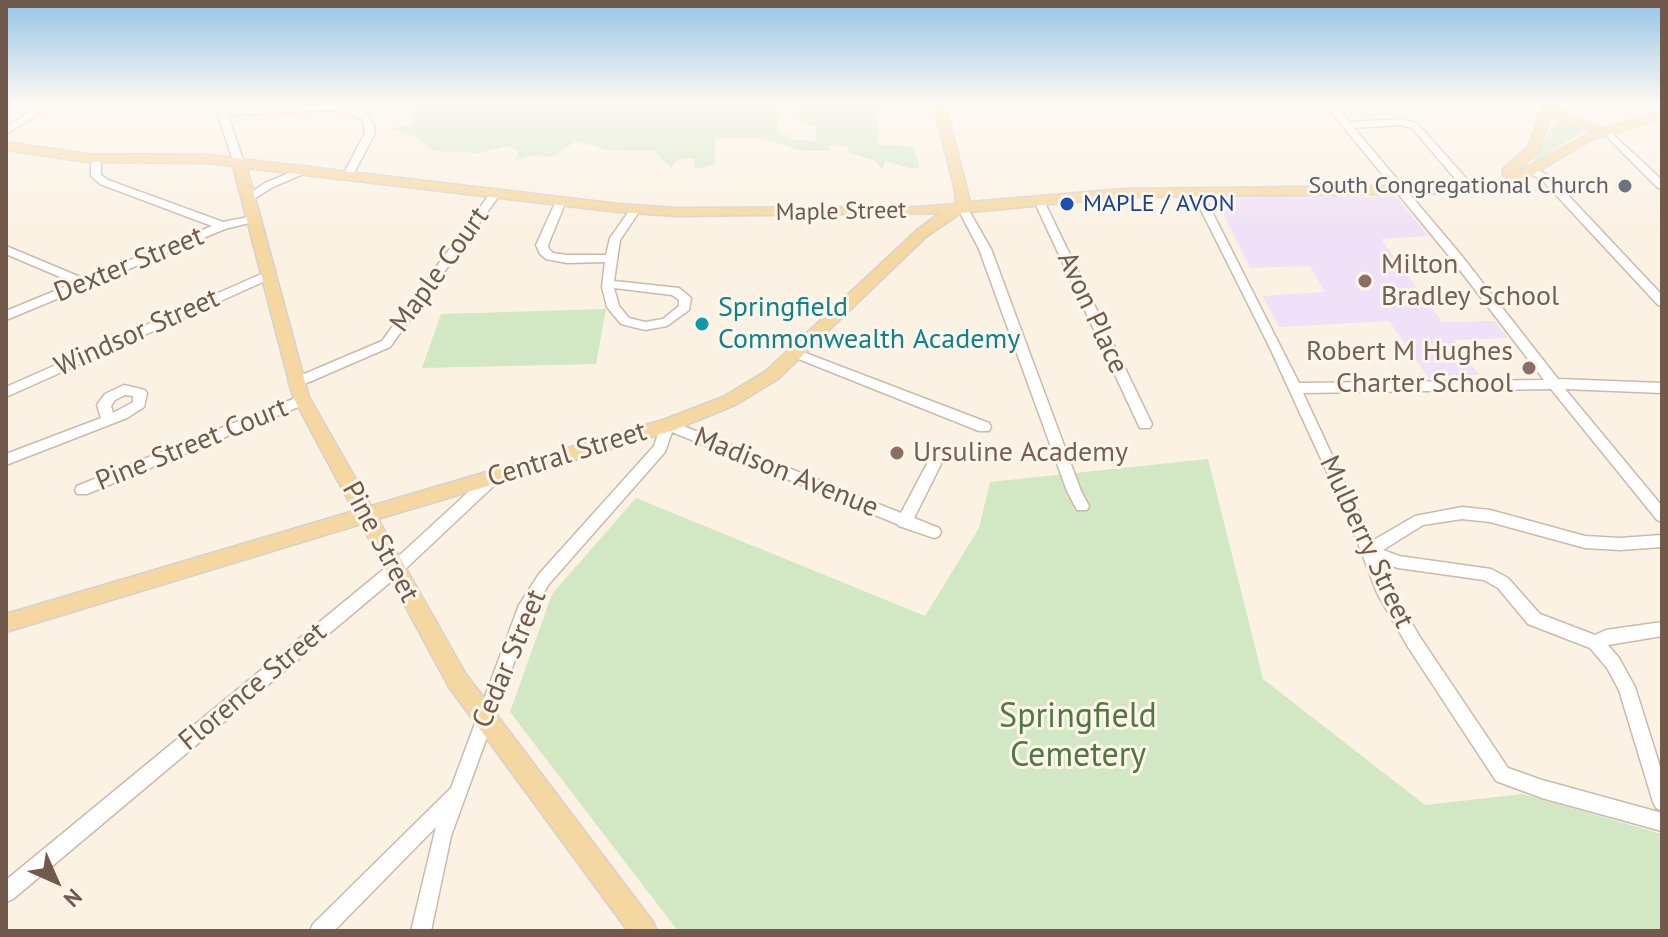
<!DOCTYPE html>
<style>
body{margin:0}
#map{position:relative;width:1668px;height:937px;overflow:hidden;background:#fbf2e4;font-family:"PT Sans",sans-serif}
canvas{display:block}
.frame{position:absolute;inset:0;border:8px solid #71594c;pointer-events:none}
.north{position:absolute;left:16px;top:841px;width:80px;height:80px;-webkit-text-stroke:6px #fef6ea;paint-order:stroke;rotate:135deg;font-size:22px;font-weight:700;line-height:32px;text-align:center;color:#71594c}
.north::after{content:'';display:block;margin:auto;width:28px;height:36px;background:#71594c;clip-path:polygon(50% 0,100% 100%,50% 72%,0 100%)}
</style>
<div id="map">
<canvas width="1668" height="937"></canvas>
<div class="frame"></div>
<div class="north">N</div>
</div>
<script>
const ctx = document.querySelector('canvas').getContext('2d');
ctx.lineJoin = 'round';
function fill(path, color) {
  ctx.fillStyle = color;
  ctx.fill(path, 'evenodd');
}
function poly(rows) {
  const path = new Path2D();
  for (const r of rows) {
    path.moveTo(r[0], r[1]);
    for (let i = 2; i < r.length; i += 2) path.lineTo(r[i], r[i + 1]);
  }
  return path;
}
function stroke(path, color, width, dash) {
  ctx.strokeStyle = color;
  ctx.lineWidth = width;
  ctx.lineCap = dash ? 'butt' : 'round';
  ctx.setLineDash(dash || []);
  ctx.stroke(path);
}
function drawText(font, color, halo, rows, align = 'center') {
  ctx.font = font + ' "PT Sans",sans-serif';
  ctx.lineWidth = 6;
  ctx.setLineDash([]);
  ctx.textBaseline = 'middle';
  ctx.strokeStyle = halo;
  ctx.fillStyle = color;
  for (const [text, x, y, turn = 0] of rows) {
    ctx.save();
    ctx.translate(x, y);
    ctx.rotate((+turn || 0) * Math.PI / 180);
    ctx.textAlign = isNaN(turn) ? turn : align;
    if (halo) ctx.strokeText(text, 0, 0);
    ctx.fillText(text, 0, 0);
    ctx.restore();
  }
}
const education = poly([
 [1297,196,1397,197,1428,236,1381,239,1442,322,1494,321,1508,338,1454,340,1479,375,1429,378,1389,321,1279,327,1263,296,1325,292,1310,266,1250,268,1216,199]
]);
const green = poly([
 [338,103,757,103,778,106,778,131,795,140,816,141,816,127,802,122,793,108,795,105,878,108,878,145,912,146,920,167,912,169,885,161,882,170,875,161,849,153,847,146,830,146,829,151,803,151,765,139,715,139,715,164,700,168,695,168,694,158,678,159,671,168,654,151,608,150,576,141,552,157,531,156,516,160,519,151,507,146,479,153,434,151,412,135,390,129,409,124,418,110],
 [1556,117,1586,130,1533,163,1546,139],
 [606,309,596,364,422,368,441,314],
 [1208,459,1263,679,1425,805,1523,794,1662,834,1662,931,678,931,510,712,552,594,636,498,925,616,979,528,990,482]
]);
const minor = poly([
 [44,103,56,103,6,134,6,127,44,103],
 [214,103,224,103,226,109,331,104,349,106,366,114,374,125,375,133,353,175,348,178,343,175,365,133,364,125,360,118,347,112,331,110,228,115,244,163,239,166,234,163,214,103],
 [822,103,968,103,963,106,827,106,822,103],
 [1324,103,1334,103,1350,122,1402,119,1418,124,1472,185,1472,189,1464,189,1412,128,1401,125,1354,128,1461,255,1558,379,1662,383,1662,393,1565,389,1662,506,1662,522,1657,520,1551,389,1303,393,1372,541,1415,516,1462,507,1490,510,1585,536,1620,538,1662,535,1662,547,1620,550,1585,548,1490,522,1462,519,1423,525,1383,550,1399,556,1491,569,1508,578,1540,614,1595,635,1606,630,1662,622,1662,636,1608,645,1619,658,1635,687,1662,773,1662,811,1656,808,1653,802,1619,690,1607,668,1590,648,1528,624,1498,588,1484,580,1398,568,1380,562,1392,590,1420,637,1508,768,1542,780,1662,813,1662,831,1542,798,1496,781,1408,647,1377,593,1350,522,1270,348,1192,192,1193,190,1197,189,1202,192,1299,383,1544,380,1453,261,1324,103],
 [1605,127,1662,180,1662,189,1658,188,1600,130,1605,127],
 [96,155,101,158,101,175,108,180,223,222,253,216,258,219,257,221,225,229,6,320,6,311,74,283,6,254,6,246,85,279,212,226,100,184,91,176,91,158,96,155],
 [306,166,310,167,310,171,273,187,252,200,244,200,243,198,265,183,306,166],
 [1532,167,1551,177,1662,295,1662,306,1658,305,1543,181,1528,172,1527,170,1532,167],
 [496,190,501,193,390,347,300,386,290,386,289,383,290,380,382,341,492,191,496,190],
 [561,198,566,201,548,245,549,249,553,253,567,255,606,255,610,238,632,207,640,207,641,209,620,240,614,281,679,288,691,298,689,310,667,326,645,330,621,324,607,307,602,287,605,262,567,263,546,259,540,254,536,245,556,201,561,198],
 [614,288,672,295,679,300,679,306,663,319,645,322,629,318,619,306,614,288],
 [1039,198,1044,201,1152,424,1150,428,1140,428,1138,424,1034,201,1039,198],
 [963,206,968,209,991,249,1081,491,1089,506,1087,510,1077,510,1067,491,979,249,958,209,963,206],
 [268,271,274,275,272,278,6,397,6,387,268,271],
 [795,349,989,423,991,427,989,431,979,431,791,356,789,353,791,350,795,349],
 [124,385,145,390,147,393,144,407,127,418,6,465,6,454,101,418,97,405,99,402,105,394,124,385],
 [125,395,133,396,133,402,113,413,111,406,115,400,125,395],
 [303,395,310,400,308,403,87,494,77,494,75,490,77,486,303,395],
 [668,420,901,513,929,460,939,460,941,464,914,518,939,528,941,532,939,536,934,538,899,526,897,524,672,432,665,452,549,584,532,613,451,836,431,931,411,931,436,827,334,931,310,931,313,924,451,788,519,605,539,574,654,446,661,425,668,420],
 [495,470,500,472,502,476,500,480,400,574,13,899,6,902,6,880,390,564,490,472,495,470]
]);
const major = poly([
 [933,103,945,103,970,202,1125,189,1486,185,1507,178,1592,132,1562,123,1552,113,1539,151,1513,175,1503,175,1503,169,1528,147,1544,103,1556,103,1570,117,1605,128,1662,111,1662,119,1591,140,1517,184,1487,193,1125,197,961,213,927,236,778,379,735,405,674,430,378,519,465,673,653,922,657,931,628,931,449,687,361,524,6,632,6,614,354,511,293,397,233,166,208,163,87,162,6,150,6,142,87,154,208,155,618,204,676,208,918,207,956,204,955,190,933,103],
 [247,168,618,212,676,216,940,213,917,230,766,371,723,397,663,420,371,506,309,397,247,168]
]);
const markers = [
 [1625,186,8,"#6b7280"],
 [1067,204,8,"#1a4fb4"],
 [1365,281,8,"#8d6e63"],
 [702,324,8,"#0f9aa8"],
 [1529,368,8,"#8d6e63"],
 [897,453,8,"#8d6e63"]
];
const farWorshipnames = [
 ["South Congregational Church",1609,186]
];
const farTransitnames = [
 ["MAPLE / AVON",1083,204]
];
const farStreetnames = [
 ["Maple Street",841,212,-1]
];
const streetNames = [
 ["Dexter Street",129,265,-22],
 ["Maple Court",440,270,-54],
 ["Avon Place",1092,313,65],
 ["Windsor Street",137,333,-24],
 ["Pine Street Court",192,445,-22],
 ["Central Street",567,455,-17],
 ["Madison Avenue",786,473,22],
 ["Pine Street",380,542,62],
 ["Mulberry Street",1366,542,65],
 ["Cedar Street",510,659,-67],
 ["Florence Street",253,687,-40]
];
const educationNames = [
 ["Milton",1381,265],
 ["Bradley School",1381,297],
 ["Robert M Hughes",1513,352,"right"],
 ["Charter School",1513,384,"right"],
 ["Ursuline Academy",913,453]
];
const cultureNames = [
 ["Springfield",718,308],
 ["Commonwealth Academy",718,340]
];
const nearParknames = [
 ["Springfield",1078,717],
 ["Cemetery",1078,756]
];
fill(education, '#efe1f7');
fill(green, '#d2e7c4');
stroke(minor, '#cbbaab', 3);
stroke(major, '#d7d1cd', 3);
fill(minor, '#fff');
fill(major, '#f5d7a1');
const sky = ctx.createLinearGradient(0, 0, 0, 234);
sky.addColorStop(0, '#95c4e6');
sky.addColorStop(0.44, '#fdf9f3');
sky.addColorStop(1, '#fdf9f300');
ctx.fillStyle = sky;
ctx.fillRect(0, 0, 1668, 234);
for (const [x, y, r, color] of markers) {
  const dot = new Path2D();
  dot.arc(x, y, r, 0, 2 * Math.PI);
  ctx.fillStyle = color;
  ctx.fill(dot);
  stroke(dot, '#fef6ea', 3);
}
drawText('24px', '#5b616d', '#fef6ea', farWorshipnames, 'right');
drawText('24px', '#164399', '#fef6ea', farTransitnames, 'left');
drawText('24px', '#71594c', '#fef6ea', farStreetnames);
drawText('28px', '#71594c', '#fef6ea', streetNames);
drawText('28px', '#785e54', '#fef6ea', educationNames, 'left');
drawText('28px', '#0d838f', '#fef6ea', cultureNames, 'left');
drawText('34px', '#537744', '#fef6ea', nearParknames);
</script>
